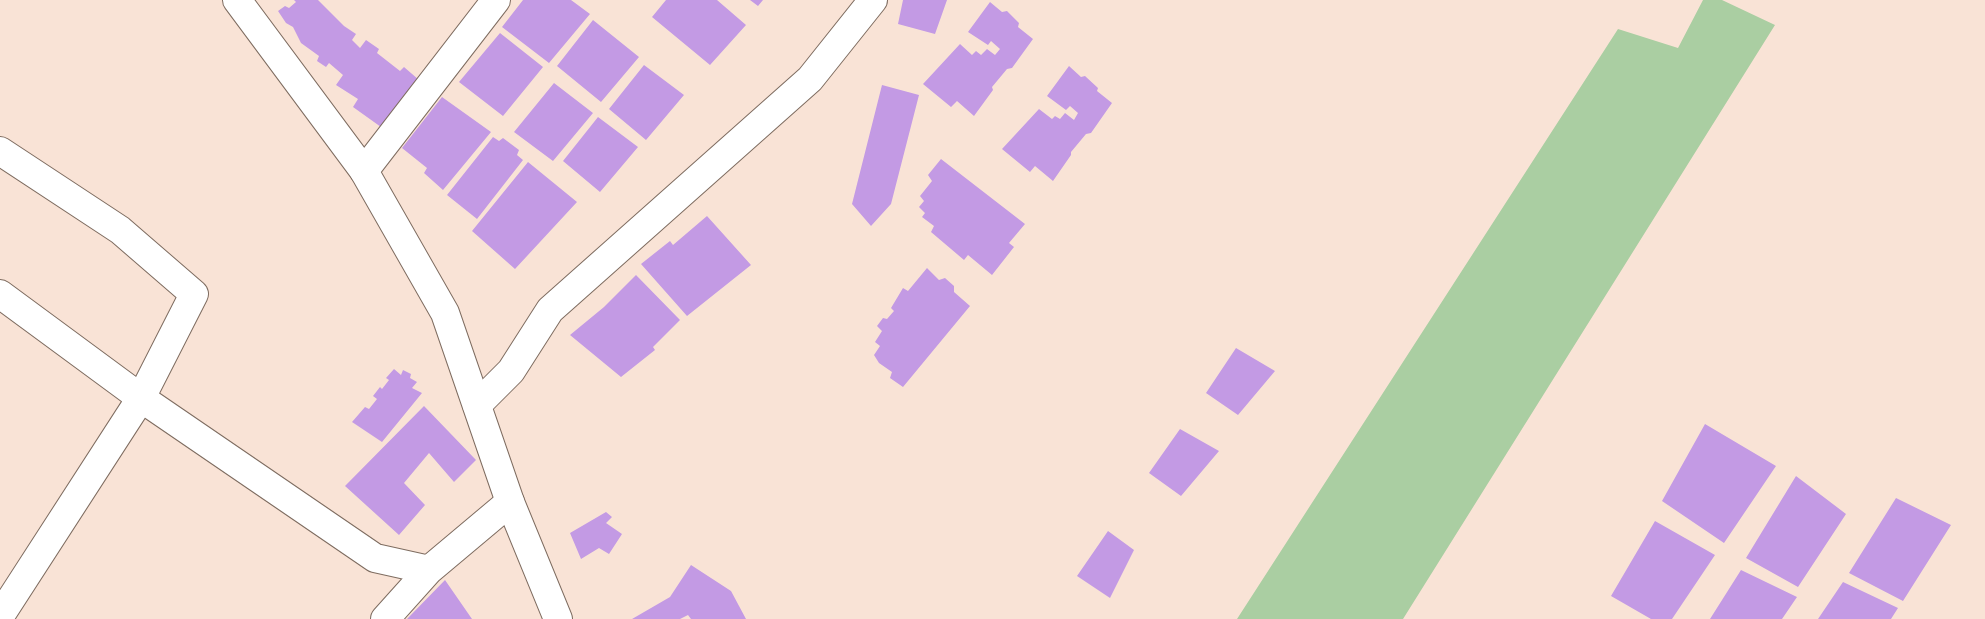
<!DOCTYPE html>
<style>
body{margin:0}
canvas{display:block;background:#f9e3d6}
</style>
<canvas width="1985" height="619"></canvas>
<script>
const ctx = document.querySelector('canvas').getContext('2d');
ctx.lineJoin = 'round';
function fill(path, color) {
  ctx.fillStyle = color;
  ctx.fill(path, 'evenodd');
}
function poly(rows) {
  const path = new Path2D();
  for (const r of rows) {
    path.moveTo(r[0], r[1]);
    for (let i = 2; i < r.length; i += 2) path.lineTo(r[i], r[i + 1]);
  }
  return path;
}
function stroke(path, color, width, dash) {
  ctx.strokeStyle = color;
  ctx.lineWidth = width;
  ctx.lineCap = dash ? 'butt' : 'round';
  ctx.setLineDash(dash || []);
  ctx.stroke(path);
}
const green = poly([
 [1703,0,1722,0,1775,25,1403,619,1237,619,1618,29,1678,48]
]);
const building = poly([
 [294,0,318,0,344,26,356,34,352,40,360,48,366,40,379,49,377,53,400,71,404,67,419,80,395,119,390,115,381,127,353,107,358,99,336,85,343,75,329,63,326,67,317,61,319,56,301,43,293,27,286,23,278,11,285,6,289,8,296,2],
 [523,0,571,0,590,14,549,63,502,27],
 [666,0,717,0,746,25,710,65,652,17],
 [750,0,763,0,758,6],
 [903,0,947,0,935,34,898,24],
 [990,2,1002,12,1007,11,1019,23,1018,27,1033,39,1012,68,1007,69,992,87,993,90,974,116,957,101,951,107,923,84,960,44,972,55,976,51,981,55,987,49,995,55,1000,49,991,41,988,45,968,32],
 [593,20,639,57,601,102,557,66],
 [500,33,543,67,503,116,459,82],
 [644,65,684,95,646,140,609,109],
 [1069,66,1081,77,1085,76,1098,88,1097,91,1112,103,1091,133,1086,134,1071,152,1071,155,1053,181,1035,166,1030,172,1002,149,1039,109,1052,119,1055,116,1060,119,1065,113,1074,120,1078,113,1070,106,1066,110,1047,96],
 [554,83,593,113,553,161,514,132],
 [882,85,919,95,891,204,871,226,852,204],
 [442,97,491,132,443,190,424,173,427,168,402,148],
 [598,117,638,147,600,192,563,161],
 [493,137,499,141,503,138,519,150,517,155,523,160,477,219,447,195],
 [941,159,1025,224,1009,243,1014,247,992,275,968,255,964,260,931,232,934,226,922,217,925,213,919,207,924,201,920,196,932,181,928,175],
 [528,162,577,202,515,269,472,231],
 [707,216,751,265,687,316,641,264,670,241,673,245],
 [927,268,939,280,945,278,954,286,954,292,970,306,903,387,890,378,892,372,879,363,874,355,880,346,875,342,882,331,877,326,883,318,887,319,894,311,891,308,903,288,908,291],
 [636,275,680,320,653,347,655,350,621,377,570,335,604,307],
 [1236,348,1275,371,1238,415,1206,393],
 [394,369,401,375,403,370,411,374,410,378,417,382,412,388,422,393,382,442,352,422,365,407,369,409,377,399,373,396,380,387,382,389,389,380,386,378],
 [424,406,476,460,454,482,429,453,404,483,425,505,399,535,345,486],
 [1705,424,1776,466,1724,543,1662,501],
 [1180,429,1219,451,1181,496,1149,473],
 [1796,476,1846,514,1798,587,1746,558],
 [1896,498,1951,525,1903,601,1849,573],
 [606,512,612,517,606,523,622,534,609,554,599,548,581,559,570,533],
 [1655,521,1715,555,1672,619,1651,619,1611,596],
 [1108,531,1134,550,1110,598,1077,576],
 [691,565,731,591,746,619,691,619,688,615,680,619,632,619,670,597],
 [1741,570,1797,597,1782,619,1710,619],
 [445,580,472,619,407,619],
 [1843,582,1898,608,1891,619,1818,619]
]);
const minor = poly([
 [0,151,120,230,194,294,141,398,0,616],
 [364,171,496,0],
 [0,294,141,398,375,558,429,570,510,502],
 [477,405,511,371,550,310,810,79,873,0],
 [385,619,429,570]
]);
const major = poly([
 [237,0,364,171,445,313,510,502,558,619]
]);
fill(green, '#aacea2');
fill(building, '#c39ae4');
stroke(minor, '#7e6c60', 30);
stroke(major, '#7e6c60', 30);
stroke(minor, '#fff', 28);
stroke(major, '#fff', 28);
</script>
